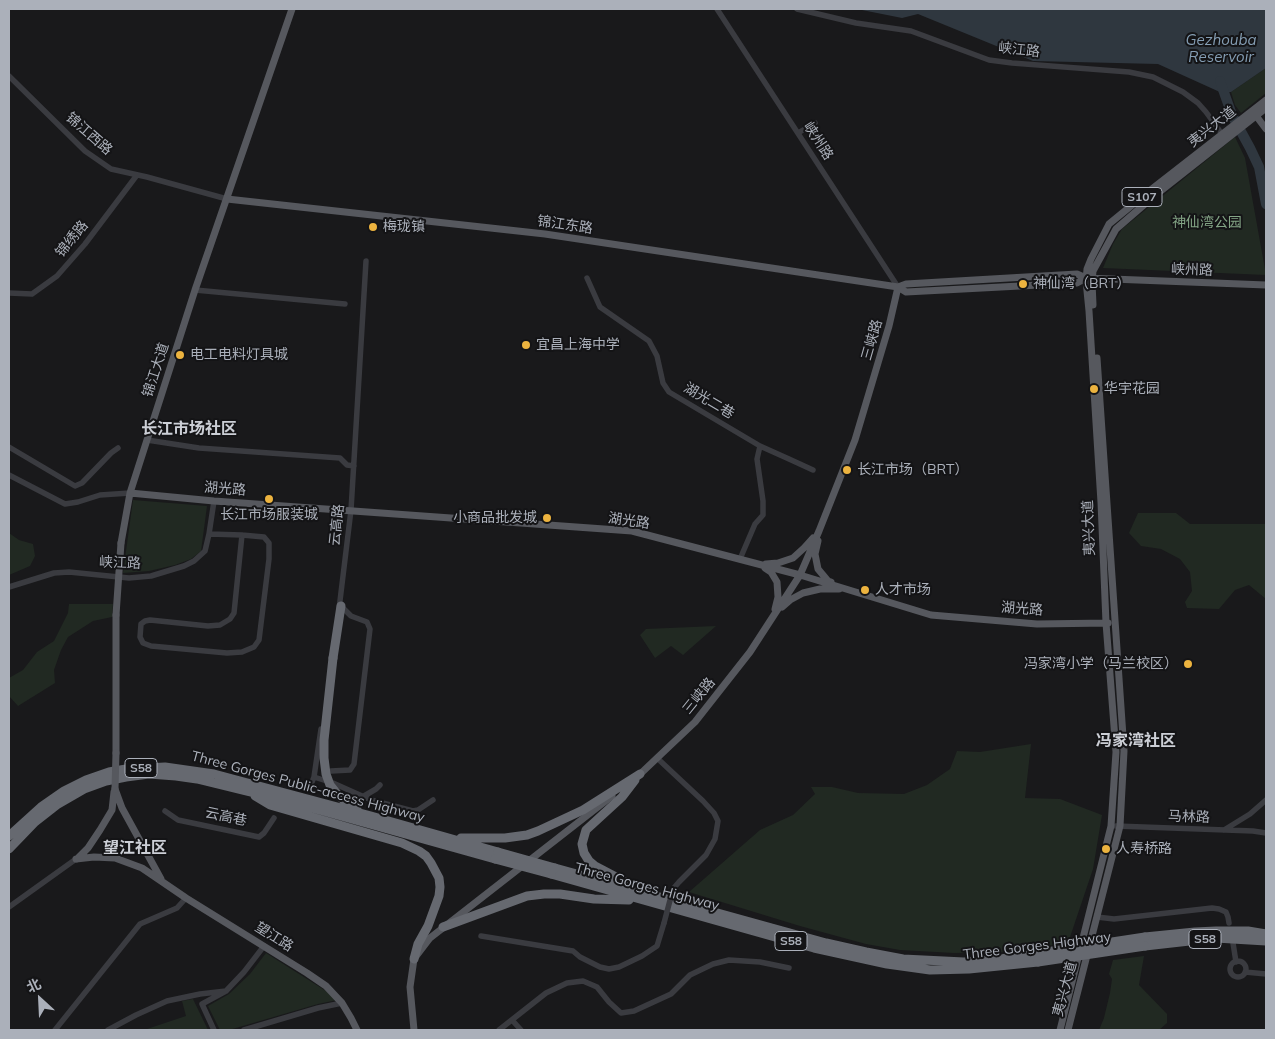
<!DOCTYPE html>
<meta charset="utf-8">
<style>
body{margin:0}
#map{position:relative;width:1275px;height:1039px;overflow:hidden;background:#19191b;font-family:Mulish,"Noto Sans SC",sans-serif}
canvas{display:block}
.frame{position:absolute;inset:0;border:10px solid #abb0ba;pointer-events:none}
.north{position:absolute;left:15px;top:974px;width:50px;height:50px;-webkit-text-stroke:4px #141416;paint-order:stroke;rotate:335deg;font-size:14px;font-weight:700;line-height:20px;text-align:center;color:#abb0ba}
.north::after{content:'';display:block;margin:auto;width:18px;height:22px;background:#abb0ba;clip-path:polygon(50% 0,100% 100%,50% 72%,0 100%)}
</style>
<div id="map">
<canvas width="1275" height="1039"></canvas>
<div class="frame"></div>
<div class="north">北</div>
</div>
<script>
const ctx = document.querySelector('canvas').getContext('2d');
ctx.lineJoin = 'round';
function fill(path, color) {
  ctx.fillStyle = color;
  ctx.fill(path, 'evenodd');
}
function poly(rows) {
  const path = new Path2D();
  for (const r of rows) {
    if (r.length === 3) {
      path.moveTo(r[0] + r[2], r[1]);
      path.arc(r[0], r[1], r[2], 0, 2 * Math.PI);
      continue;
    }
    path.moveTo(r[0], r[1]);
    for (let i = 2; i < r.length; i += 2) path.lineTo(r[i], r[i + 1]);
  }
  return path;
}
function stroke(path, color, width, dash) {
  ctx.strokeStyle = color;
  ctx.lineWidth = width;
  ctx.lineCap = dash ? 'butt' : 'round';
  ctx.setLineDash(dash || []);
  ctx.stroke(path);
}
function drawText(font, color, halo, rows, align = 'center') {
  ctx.font = font + ' Mulish,"Noto Sans SC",sans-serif';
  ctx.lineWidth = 4;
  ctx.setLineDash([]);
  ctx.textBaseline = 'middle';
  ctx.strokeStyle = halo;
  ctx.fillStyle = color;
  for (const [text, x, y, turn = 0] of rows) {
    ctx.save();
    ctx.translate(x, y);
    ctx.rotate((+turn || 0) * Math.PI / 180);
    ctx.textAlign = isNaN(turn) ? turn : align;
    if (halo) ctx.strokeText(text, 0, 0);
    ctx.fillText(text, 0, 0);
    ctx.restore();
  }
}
const green = poly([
 [1266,68,1266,93,1241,113,1235,105,1231,92],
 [1235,137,1245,158,1266,275,1103,268,1113,244,1122,229],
 [133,500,207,506,201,551,191,559,175,565,149,571,123,573],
 [1138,513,1176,513,1190,524,1266,524,1266,599,1249,585,1235,590,1219,609,1187,608,1185,602,1192,591,1190,572,1180,559,1161,549,1141,546,1129,533],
 [9,533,19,540,33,544,35,556,30,566,9,575],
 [69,604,113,604,112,617,93,621,68,637,61,650,54,670,55,683,18,706,9,696,9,678,23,670,37,652,54,641,68,613],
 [716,626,683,655,671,646,655,658,640,635,646,629],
 [1031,744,1025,798,1060,799,1102,815,1093,869,1068,943,1007,952,954,953,900,950,866,944,800,926,689,892,760,830,793,815,815,794,811,787,832,787,858,793,904,794,927,785,950,769,957,751,980,752],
 [266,953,337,998,337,1000,318,1004,229,1030,220,1030,208,1006,229,994,250,974],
 [1144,956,1139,985,1167,1014,1167,1023,1159,1030,1099,1030,1104,1018,1110,993,1112,979,1109,974,1113,960],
 [193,999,208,1030,144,1030,186,1016,182,1001]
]);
const water = poly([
 [857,9,1266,9,1266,68,1231,92,1222,93,1158,64,1033,61,918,14,902,18]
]);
const river = poly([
 [1220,81,1232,115,1250,148,1259,167,1266,204]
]);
const minor = poly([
 [717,9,898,287],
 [797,9,856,23,911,31,989,60,1012,63,1129,72,1153,77,1183,92,1198,103,1206,112,1222,134],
 [9,76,85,151,111,169,147,177,227,199],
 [798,133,815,123],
 [587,278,600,307,649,341,657,356,663,383,669,392,760,446,789,459,813,470],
 [195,290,345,304],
 [9,293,32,294,57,276,85,244,137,175],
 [147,440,199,448,340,458,347,465,354,466],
 [9,447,75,486,82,483,111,453,118,448],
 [9,475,65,504,78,502,100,495,130,493],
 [209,534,242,535,264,537,269,543,269,559,259,640,254,647,242,652,227,653,151,646,143,643,140,637,141,624,145,621,150,620,208,626,220,625,230,619,234,613,242,535],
 [740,559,755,524,763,515,763,501,757,459,760,446],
 [9,587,54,573,69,572,129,578,151,576,184,566,194,561,205,551,209,534,214,501],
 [339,609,351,510,366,261],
 [657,758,703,801,714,813,718,821,715,839,706,855,679,882,673,889],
 [331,771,350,770,354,764,370,629,367,622,351,616,341,606],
 [314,777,333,783,371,800,413,811,418,810,433,800],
 [307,786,312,782,314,777,321,729],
 [364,796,376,789,380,785],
 [165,811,178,820,259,837,264,833,274,818],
 [1116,826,1253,831,1266,833],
 [1224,830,1250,814,1266,800],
 [9,907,76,859],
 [1097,917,1114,919,1212,908,1219,909,1226,912,1228,917,1229,923],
 [481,936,573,951,580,957,600,967,609,969,619,967,642,956,657,946,664,923],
 [1233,943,1236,962],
 [1238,969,8],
 [1245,972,1266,974],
 [512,1020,521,1030],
 [55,1030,140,924,177,908,186,898],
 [108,1030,136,1015,167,1001,200,994,226,991],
 [214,1030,202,1004,226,991,244,972,264,946],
 [244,1030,318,1008,342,1003],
 [499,1030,546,993,567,983,583,981,597,987,609,1002,621,1013,634,1011,671,994,690,975,713,964,729,960,760,962,789,968]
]);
const major = poly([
 [1254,113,1266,129],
 [227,199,545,234,898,287,906,292,1077,283,1086,278],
 [898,287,906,284,1077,274,1086,278,1266,285],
 [1093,305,1092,282,1093,271,1116,229,1153,197,1266,108],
 [130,493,214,501,632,531,800,575,931,615,1037,624,1108,623],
 [818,541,815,554,818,569,828,581,831,582],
 [121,543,130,493,195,290,292,9],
 [766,564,778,563,793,558,804,548,813,538],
 [765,568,771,572,777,582,778,597,775,609],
 [782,607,790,600,803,593,820,589,839,589],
 [116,753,116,615],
 [637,777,695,722,750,652,800,575,819,531,855,440,889,326,898,287],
 [115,789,122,808,161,879],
 [76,859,94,857,115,858,142,868,186,898,307,973,326,986,342,1003,351,1018,357,1030],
 [77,859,88,848,100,830,112,810,114,792],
 [414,1030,410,987,414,959,430,938,612,796],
 [1060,1030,1111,826,1116,752,1106,623,1101,502,1089,311,1086,281,1087,269,1091,259,1109,224,1148,192,1266,100],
 [1068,1030,1120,826,1124,751,1097,358]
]);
const highway = poly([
 [333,658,341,606],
 [255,796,270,805,402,843,419,851,426,856,431,863,439,878,440,887,439,896,428,926,418,944,414,959],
 [339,796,348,804,357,809],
 [9,836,41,807,64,791,86,780,109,772,126,769,165,767,214,774,371,816,498,852],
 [461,838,505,838,527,835,538,831,583,810,640,774],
 [9,849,35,822,58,804,84,789,106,781,126,777,149,774,176,776,197,779,291,802,495,859],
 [555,868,826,943,866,952,903,959,964,962,1001,959,1033,954],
 [551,874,814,948,887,964,930,970,969,969,1038,962],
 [633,886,595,866,589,861,584,853,582,844,586,830,622,797,635,780],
 [443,927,527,896,544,894,560,894,594,899,629,900],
 [1145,937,1195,932,1216,931,1248,931,1266,934],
 [1145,946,1216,938,1266,941]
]);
const minorBridge = poly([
 [664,923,673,889]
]);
const majorBridge = poly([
 [116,615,121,543],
 [115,789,116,753]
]);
const highwayBridge = poly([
 [333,658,324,740,324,758,326,774,330,785,339,796],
 [498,852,555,868],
 [495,859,551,874],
 [1033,954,1145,937],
 [1038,962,1145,946]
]);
const markers = [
 [373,227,5,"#ecb33f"],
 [1023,284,5,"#ecb33f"],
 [526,345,5,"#ecb33f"],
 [180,355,5,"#ecb33f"],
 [1094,389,5,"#ecb33f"],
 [847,470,5,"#ecb33f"],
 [269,499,5,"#ecb33f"],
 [547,518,5,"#ecb33f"],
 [865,590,5,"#ecb33f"],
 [1188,664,5,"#ecb33f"],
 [1106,849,5,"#ecb33f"]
];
const shields = [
 [1142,197,40],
 [141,768,32],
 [1205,939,32],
 [791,941,32]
];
const shieldNames = [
 ["S107",1142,197],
 ["S58",141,768],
 ["S58",1205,939],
 ["S58",791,941]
];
const streetNames = [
 ["峡江路",1019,50,6],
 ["夷兴大道",1212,127,-38],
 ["锦江西路",89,134,41],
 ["峡州路",818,141,57],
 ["锦江东路",565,225,8],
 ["锦绣路",72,239,-51],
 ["峡州路",1192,270,2],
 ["三峡路",872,340,-74],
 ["锦江大道",156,370,-72],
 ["湖光二巷",709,401,31],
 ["湖光路",225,489,4],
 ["湖光路",629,521,8],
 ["云高路",337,525,-84],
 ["夷兴大道",1089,528,-92],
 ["峡江路",120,563,2],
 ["湖光路",1022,609,4],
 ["三峡路",699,696,-51],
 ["Three Gorges Public-access Highway",308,787,15],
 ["云高巷",226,817,12],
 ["马林路",1189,817,2],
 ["Three Gorges Highway",647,887,15],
 ["望江路",274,937,32],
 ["Three Gorges Highway",1037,946,-7],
 ["夷兴大道",1065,989,-75]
];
const parkNames = [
 ["神仙湾公园",1207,223]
];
const poiNames = [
 ["梅珑镇",383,227],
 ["神仙湾（BRT）",1033,284],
 ["宜昌上海中学",536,345],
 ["电工电料灯具城",190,355],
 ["华宇花园",1104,389],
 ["长江市场（BRT）",857,470],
 ["长江市场服装城",269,515,"center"],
 ["小商品批发城",537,518,"right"],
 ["人才市场",875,590],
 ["冯家湾小学（马兰校区）",1178,664,"right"],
 ["人寿桥路",1116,849]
];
const waterNames = [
 ["Gezhouba",1221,40],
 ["Reservoir",1221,57]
];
const quarterNames = [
 ["长江市场社区",189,429],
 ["冯家湾社区",1136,741],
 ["望江社区",135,848]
];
fill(green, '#212922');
fill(water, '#2f373f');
stroke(river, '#2f373f', 10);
stroke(minor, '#3a3b40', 5.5);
stroke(major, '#56585e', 7);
stroke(highway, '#666970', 9);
stroke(minorBridge, '#3a3b40', 5.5);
stroke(majorBridge, '#56585e', 7);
stroke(highwayBridge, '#666970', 9);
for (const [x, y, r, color] of markers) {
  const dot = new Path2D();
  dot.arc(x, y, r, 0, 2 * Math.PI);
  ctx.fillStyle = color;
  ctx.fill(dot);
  stroke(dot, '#141416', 2);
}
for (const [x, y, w] of shields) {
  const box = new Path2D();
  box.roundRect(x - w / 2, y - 9.5, w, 19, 4);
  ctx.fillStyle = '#141416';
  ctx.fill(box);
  stroke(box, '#abb0ba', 1);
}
drawText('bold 12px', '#abb0ba', null, shieldNames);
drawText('14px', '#abb0ba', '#141416', streetNames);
drawText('14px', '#83a485', '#141416', parkNames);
drawText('14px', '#abb0ba', '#141416', poiNames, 'left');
drawText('italic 15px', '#849db3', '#141416', waterNames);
drawText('bold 16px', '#cccfd6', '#141416', quarterNames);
</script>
